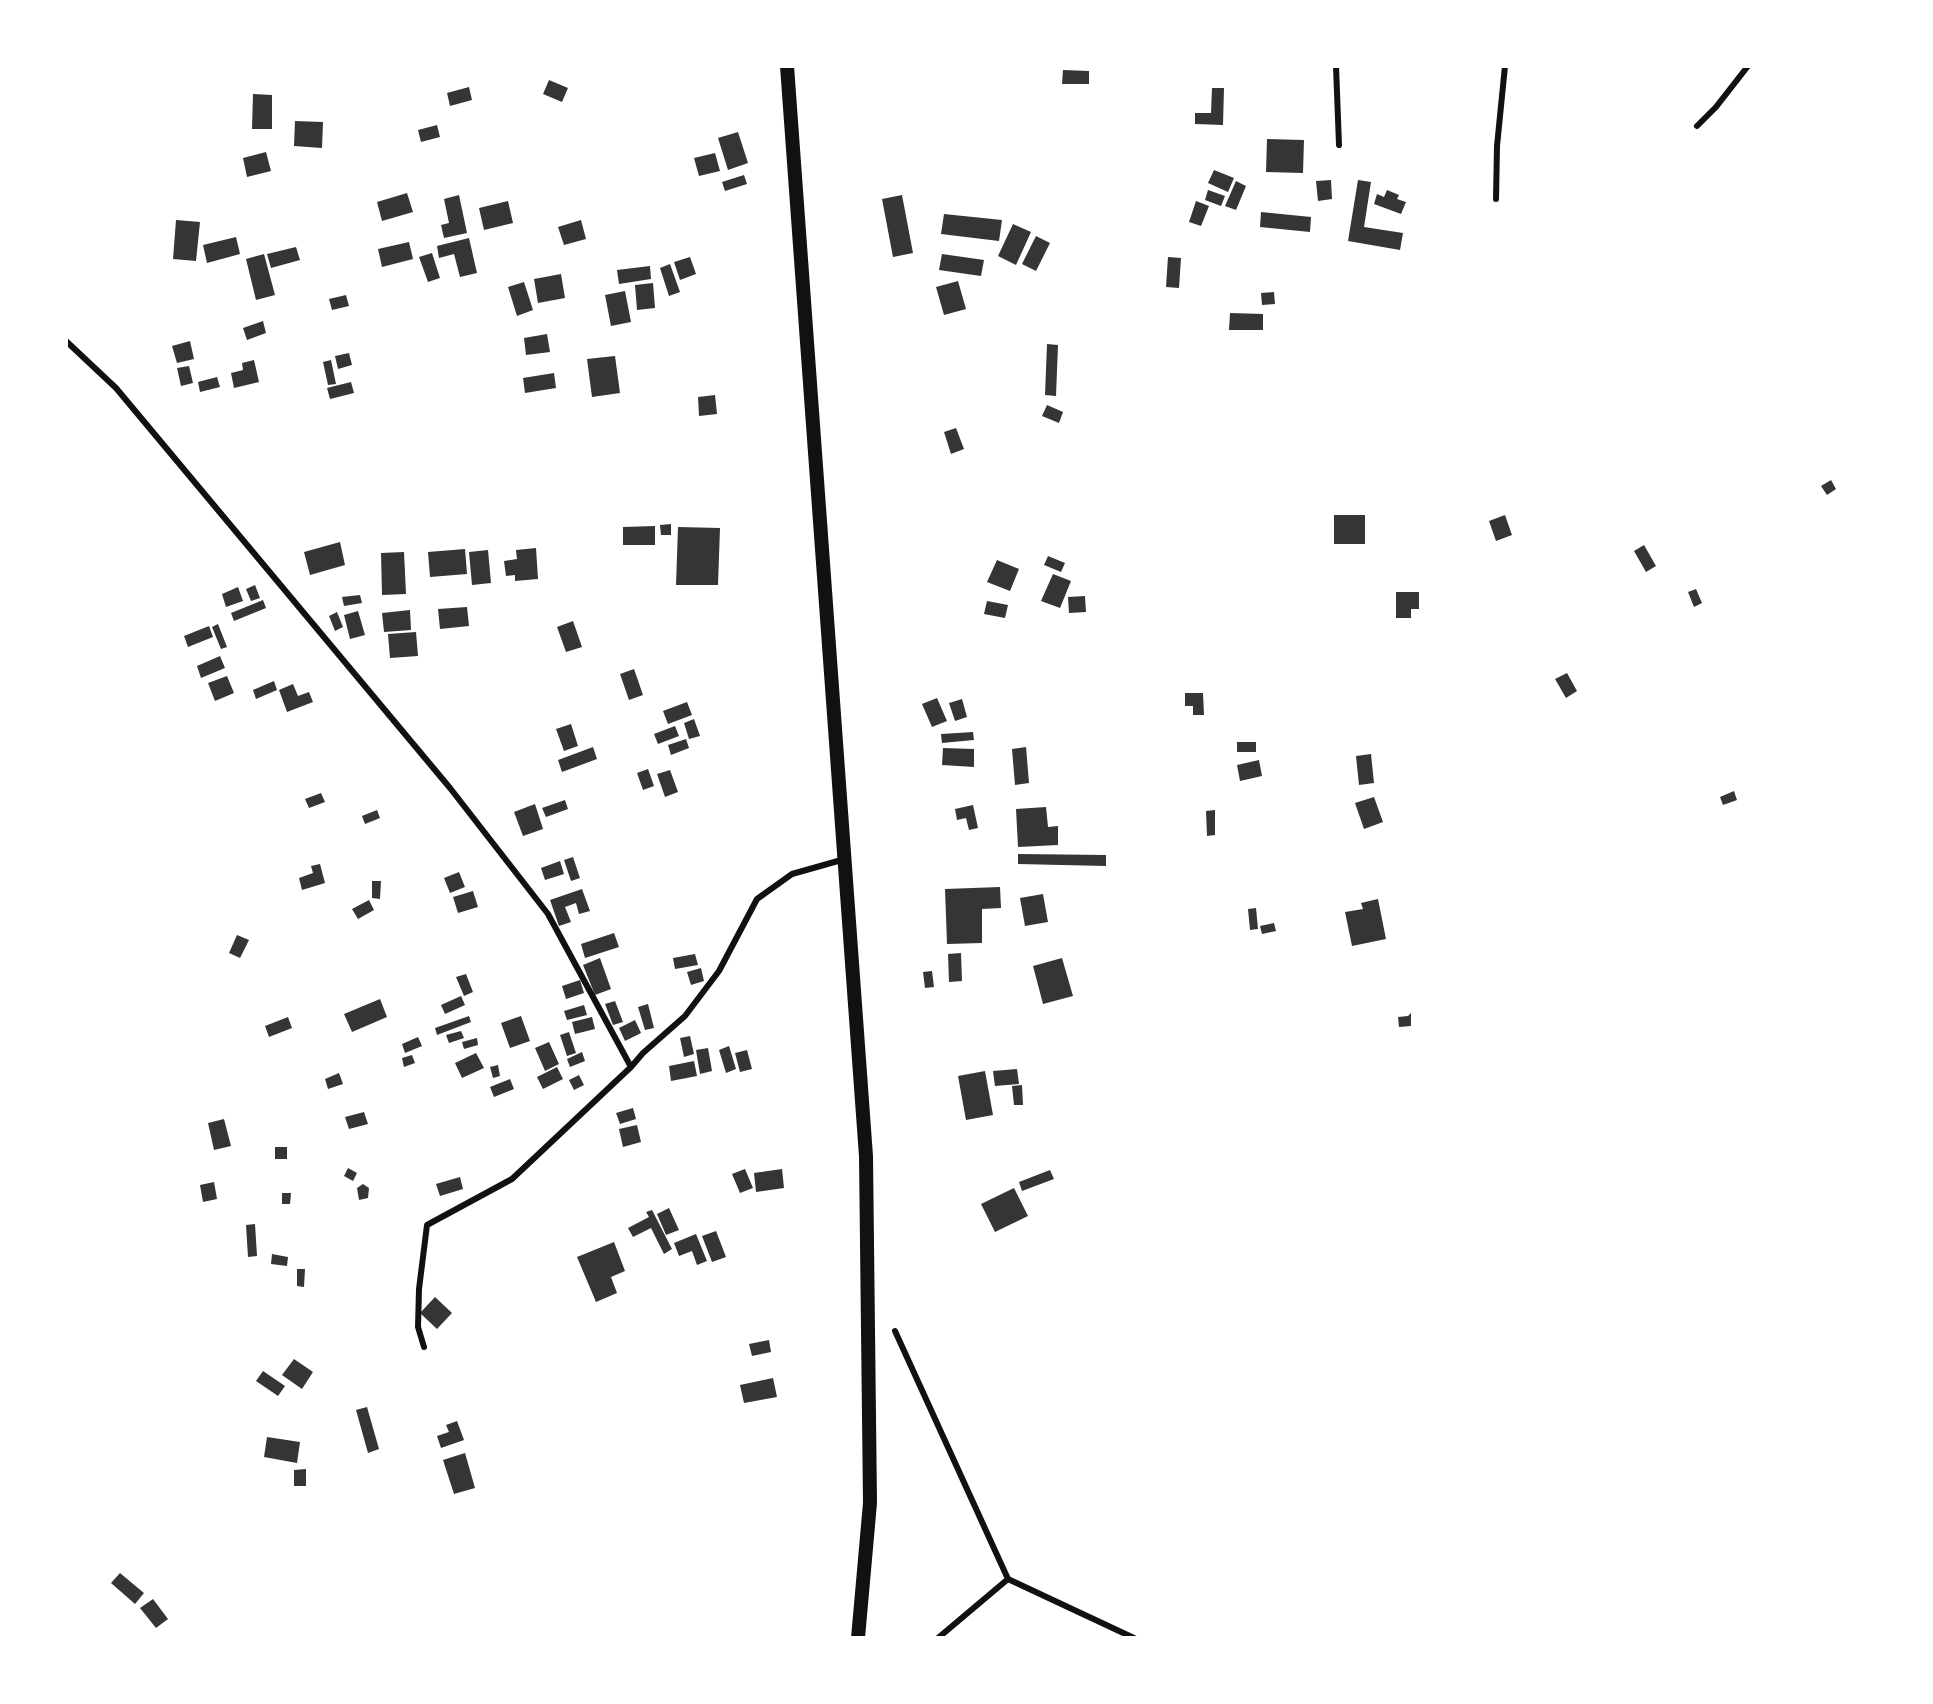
<!DOCTYPE html>
<style>
body{margin:0}
#map{position:relative;width:1933px;height:1704px;overflow:hidden;background:#fff;font-family:Poppins,sans-serif}
canvas{display:block}
.frame{position:absolute;inset:0;border:68px solid #fff;pointer-events:none}
</style>
<div id="map">
<canvas width="1933" height="1704"></canvas>
<div class="frame"></div>
</div>
<script>
const ctx = document.querySelector('canvas').getContext('2d');
ctx.lineJoin = 'round';
function fill(path, color) {
  ctx.fillStyle = color;
  ctx.fill(path, 'evenodd');
}
function poly(rows) {
  const path = new Path2D();
  for (const r of rows) {
    path.moveTo(r[0], r[1]);
    for (let i = 2; i < r.length; i += 2) path.lineTo(r[i], r[i + 1]);
  }
  return path;
}
function stroke(path, color, width, dash) {
  ctx.strokeStyle = color;
  ctx.lineWidth = width;
  ctx.lineCap = dash ? 'butt' : 'round';
  ctx.setLineDash(dash || []);
  ctx.stroke(path);
}
const building = poly([
 [1063,70,1089,71,1089,84,1062,84],
 [549,80,568,88,562,102,543,94],
 [469,87,472,100,450,106,447,93],
 [1212,88,1224,88,1223,125,1195,124,1195,113,1211,113],
 [253,94,272,95,272,129,252,129],
 [295,121,323,122,322,148,294,146],
 [437,125,440,137,421,142,418,130],
 [738,132,748,163,728,170,718,138],
 [1267,139,1304,140,1303,173,1266,172],
 [266,152,271,171,247,177,243,158],
 [715,153,720,171,699,176,694,158],
 [1214,170,1234,178,1228,192,1208,183],
 [744,175,747,184,725,191,722,182],
 [1331,180,1332,199,1318,201,1316,181],
 [1358,180,1371,182,1364,227,1403,233,1400,250,1348,241],
 [1236,181,1246,186,1236,210,1225,206],
 [1208,190,1225,196,1221,206,1205,200],
 [1387,190,1399,195,1397,199,1406,202,1401,214,1374,204,1377,194,1384,197],
 [407,193,413,212,382,221,377,202],
 [459,195,467,233,444,238,441,225,449,223,444,199],
 [902,195,913,253,893,257,882,199],
 [508,201,513,223,484,230,479,208],
 [1196,201,1209,206,1201,226,1189,222],
 [1261,212,1311,217,1310,232,1260,227],
 [944,214,1002,220,999,241,941,234],
 [176,220,200,222,196,261,173,259],
 [581,220,586,239,564,245,558,227],
 [1013,224,1031,232,1016,265,998,256],
 [1036,236,1050,243,1036,271,1022,264],
 [236,237,240,254,207,263,203,245],
 [469,238,477,273,460,277,454,254,439,258,437,246],
 [409,242,413,259,382,267,378,249],
 [296,247,300,260,271,268,267,254],
 [432,253,440,278,428,282,419,257],
 [264,254,275,295,256,300,246,259],
 [942,254,984,260,981,276,939,270],
 [690,257,696,274,680,280,674,262],
 [1168,257,1181,258,1179,288,1166,287],
 [670,264,680,292,669,296,660,268],
 [650,266,651,279,619,284,617,270],
 [561,274,565,298,538,303,534,279],
 [958,281,966,309,944,315,936,287],
 [524,282,533,310,517,316,508,287],
 [653,283,655,308,637,310,635,285],
 [625,291,631,322,611,326,605,295],
 [1274,292,1275,304,1262,305,1261,293],
 [346,295,349,306,332,310,329,299],
 [1230,313,1263,314,1263,330,1229,330],
 [263,321,266,333,247,340,243,328],
 [547,334,550,352,526,355,524,338],
 [190,341,194,359,177,363,172,346],
 [1047,344,1058,345,1056,396,1045,395],
 [349,353,352,365,338,369,335,356],
 [615,356,620,393,592,397,587,359],
 [254,360,259,382,234,388,231,373,243,370,242,363],
 [331,360,336,384,328,385,323,362],
 [189,366,193,383,181,386,177,368],
 [554,373,556,388,525,393,523,378],
 [217,377,220,387,200,392,198,382],
 [351,382,354,393,330,399,327,388],
 [715,395,717,414,699,416,698,397],
 [1047,405,1063,412,1059,423,1042,416],
 [956,428,964,449,951,454,944,432],
 [1831,480,1836,489,1827,495,1821,486],
 [1334,515,1365,515,1365,544,1334,544],
 [1505,515,1512,535,1496,541,1489,521],
 [671,524,671,535,661,535,660,525],
 [655,526,655,545,623,545,623,527],
 [678,527,720,528,718,585,676,585],
 [340,542,345,565,310,575,304,552],
 [1644,545,1656,566,1646,572,1634,551],
 [536,548,538,579,515,581,515,575,506,576,504,561,517,559,516,550],
 [465,549,467,574,430,577,428,552],
 [488,550,491,583,472,585,469,552],
 [404,552,406,594,382,595,381,553],
 [1048,556,1065,563,1061,572,1044,565],
 [997,560,1019,569,1010,591,987,582],
 [1053,574,1071,581,1060,608,1041,601],
 [255,585,260,598,251,601,246,589],
 [238,587,243,601,226,607,222,594],
 [1696,589,1702,603,1694,607,1688,592],
 [1396,592,1419,592,1419,609,1411,609,1411,618,1396,618],
 [360,595,362,603,344,606,342,597],
 [1085,596,1086,612,1069,613,1068,597],
 [263,600,266,608,234,621,231,613],
 [987,601,1008,605,1005,618,984,614],
 [467,607,469,626,440,629,438,609],
 [410,610,411,630,384,632,382,613],
 [358,611,365,635,350,639,344,615],
 [337,612,343,627,335,631,329,616],
 [573,621,582,647,566,652,557,627],
 [218,624,227,647,221,649,212,627],
 [209,626,213,637,188,647,184,636],
 [416,632,418,656,390,658,388,634],
 [220,656,225,668,201,678,197,666],
 [634,669,643,695,629,700,620,674],
 [1567,673,1577,691,1566,698,1555,679],
 [227,676,234,693,215,701,208,683],
 [274,681,277,690,256,699,253,690],
 [293,684,298,696,309,692,313,702,287,712,279,690],
 [1185,693,1203,693,1204,715,1193,715,1193,706,1185,706],
 [937,698,947,721,932,727,922,704],
 [962,699,967,717,955,721,949,703],
 [687,702,692,715,668,724,663,711],
 [694,719,700,736,689,739,684,723],
 [571,724,578,746,564,751,556,729],
 [675,726,679,736,658,744,654,734],
 [973,732,974,740,942,743,941,734],
 [686,739,689,748,671,755,668,745],
 [1237,742,1256,742,1256,752,1237,752],
 [593,747,597,759,562,772,558,760],
 [1026,747,1029,783,1015,785,1012,749],
 [943,748,974,749,974,767,942,765],
 [1371,754,1374,783,1359,785,1356,756],
 [1259,760,1262,776,1240,781,1237,765],
 [648,769,654,786,643,790,637,773],
 [670,770,678,792,665,797,657,774],
 [1734,791,1737,800,1723,805,1720,797],
 [321,793,325,802,309,808,305,799],
 [1374,797,1383,822,1364,829,1355,803],
 [565,800,568,809,546,817,542,808],
 [535,804,543,829,523,836,514,812],
 [973,805,978,828,969,830,966,818,957,820,955,809],
 [1046,807,1048,827,1058,826,1058,845,1018,847,1016,809],
 [377,810,380,818,365,824,362,816],
 [1215,810,1215,835,1207,836,1206,811],
 [1018,854,1106,855,1106,866,1018,864],
 [573,857,580,878,571,881,564,860],
 [560,861,564,874,545,880,541,868],
 [320,864,325,883,302,890,299,878,313,873,311,866],
 [459,872,465,887,450,893,444,878],
 [372,881,381,881,380,899,372,898],
 [1000,887,1001,908,982,909,982,943,947,944,945,889],
 [582,889,590,911,579,914,576,903,565,907,571,922,559,926,550,900],
 [473,891,478,907,458,913,453,897],
 [1043,894,1048,922,1025,926,1020,898],
 [1378,899,1386,939,1352,946,1345,912,1363,909,1361,903],
 [369,900,374,910,358,919,352,909],
 [1256,908,1258,929,1250,930,1248,909],
 [1274,923,1276,931,1262,934,1260,926],
 [614,933,619,947,585,958,581,944],
 [237,935,249,940,240,958,229,953],
 [961,953,962,981,949,982,948,954],
 [695,954,698,965,675,969,673,958],
 [600,958,611,989,595,995,583,965],
 [1062,958,1073,996,1043,1004,1033,966],
 [701,968,704,981,691,985,687,972],
 [932,971,934,987,925,988,923,972],
 [466,974,473,992,464,996,456,977],
 [580,980,584,993,566,999,562,986],
 [461,996,465,1005,445,1014,441,1005],
 [380,999,387,1017,352,1032,344,1014],
 [615,1001,623,1022,613,1025,605,1004],
 [648,1004,654,1028,645,1030,638,1007],
 [584,1005,587,1015,567,1020,564,1011],
 [1411,1013,1411,1026,1399,1027,1398,1017,1408,1016],
 [469,1016,471,1022,437,1035,435,1028],
 [521,1016,530,1041,510,1048,501,1023],
 [288,1017,292,1028,269,1037,265,1026],
 [592,1017,595,1029,575,1034,572,1022],
 [635,1020,641,1033,625,1041,619,1028],
 [461,1031,464,1038,449,1043,446,1035],
 [569,1032,576,1053,567,1056,560,1035],
 [690,1036,694,1054,684,1057,680,1038],
 [418,1037,422,1046,405,1053,402,1044],
 [477,1038,478,1045,464,1049,462,1042],
 [549,1042,559,1064,545,1071,535,1048],
 [729,1046,736,1069,726,1073,719,1050],
 [708,1048,712,1071,700,1074,696,1050],
 [747,1050,752,1069,740,1072,735,1053],
 [582,1052,585,1061,570,1067,567,1059],
 [476,1053,484,1068,462,1078,455,1063],
 [412,1055,415,1063,404,1067,402,1058],
 [694,1061,697,1076,671,1081,669,1066],
 [498,1065,500,1076,493,1078,490,1067],
 [557,1067,563,1079,543,1089,537,1077],
 [1017,1069,1019,1084,995,1086,993,1071],
 [985,1071,993,1115,966,1120,958,1076],
 [339,1073,343,1084,328,1089,325,1079],
 [579,1075,584,1085,574,1090,569,1080],
 [510,1079,514,1089,494,1097,490,1087],
 [1022,1085,1023,1105,1014,1105,1012,1086],
 [633,1108,636,1119,620,1124,616,1113],
 [364,1112,368,1124,349,1129,345,1117],
 [224,1119,231,1146,214,1150,208,1123],
 [637,1125,641,1142,623,1147,619,1129],
 [275,1147,287,1147,287,1159,275,1159],
 [348,1168,357,1173,353,1181,344,1176],
 [745,1169,753,1188,740,1193,732,1174],
 [782,1169,784,1188,756,1192,754,1173],
 [1050,1170,1054,1179,1022,1191,1019,1182],
 [460,1177,463,1189,440,1196,436,1184],
 [214,1182,217,1199,203,1202,200,1185],
 [363,1184,369,1188,368,1198,359,1200,357,1188],
 [1014,1188,1028,1216,995,1232,981,1204],
 [282,1193,291,1193,290,1204,282,1204],
 [669,1208,679,1230,666,1235,657,1214],
 [652,1210,672,1249,664,1254,651,1228,633,1237,628,1228,649,1217,646,1212],
 [255,1224,257,1256,248,1257,246,1225],
 [716,1231,726,1257,712,1262,702,1236],
 [696,1234,707,1261,697,1265,692,1251,679,1256,674,1243],
 [614,1242,625,1271,611,1277,617,1293,596,1302,577,1257],
 [272,1254,288,1257,287,1266,271,1264],
 [297,1269,305,1269,304,1287,297,1286],
 [435,1297,452,1313,437,1329,420,1313],
 [769,1340,771,1352,752,1356,749,1344],
 [294,1359,313,1372,302,1389,282,1375],
 [263,1371,285,1386,278,1396,256,1381],
 [773,1378,777,1397,744,1403,740,1385],
 [367,1407,379,1449,368,1453,356,1410],
 [457,1421,464,1440,441,1448,437,1436,449,1432,446,1425],
 [267,1437,300,1442,297,1463,264,1457],
 [465,1453,475,1488,454,1494,443,1460],
 [306,1469,306,1486,294,1486,294,1470],
 [120,1573,144,1593,135,1604,111,1583],
 [153,1599,168,1619,156,1628,140,1608]
]);
const minor = poly([
 [1336,66,1339,145],
 [1697,126,1716,107,1748,66],
 [1496,199,1497,146,1505,66],
 [66,341,116,388,450,788,548,914,631,1067],
 [895,1331,1008,1579,1134,1638],
 [424,1347,418,1327,419,1289,427,1225,512,1179,631,1067,643,1053,685,1016,719,971,757,899,792,874,845,859],
 [938,1638,1008,1579]
]);
const trunk = poly([
 [787,66,866,1156,870,1503,858,1638]
]);
fill(building, '#353535');
stroke(minor, '#111', 6);
stroke(trunk, '#111', 14);
</script>
